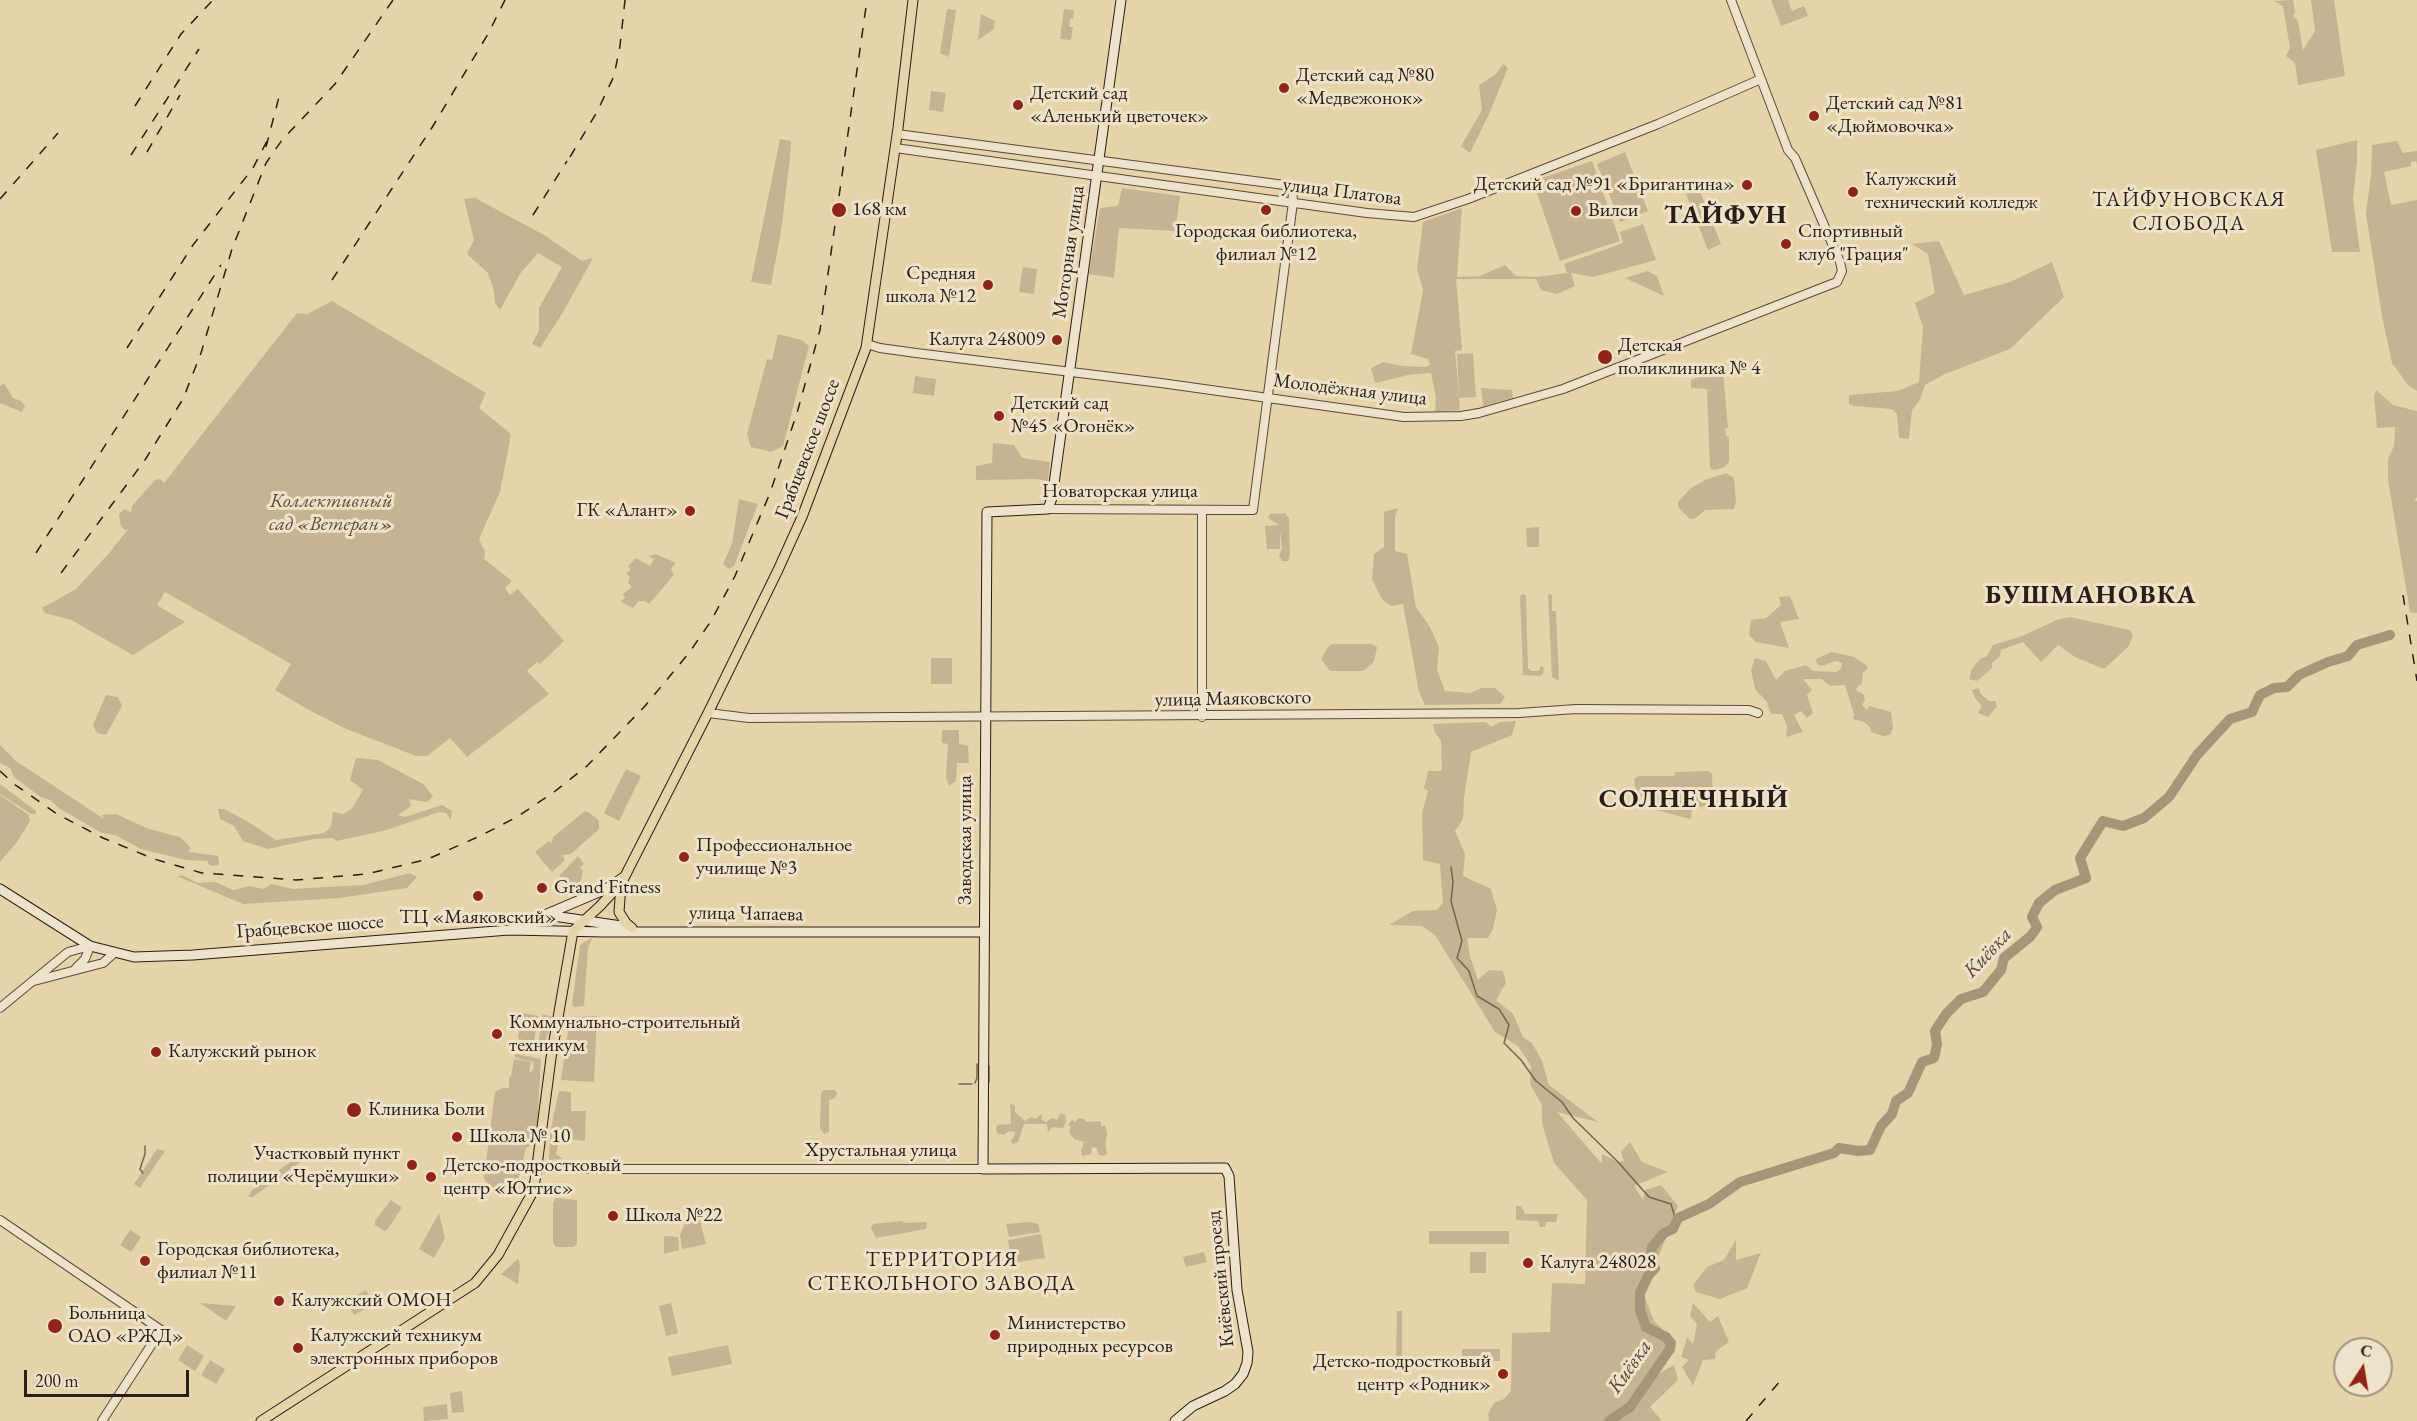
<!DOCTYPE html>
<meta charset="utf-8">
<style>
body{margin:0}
#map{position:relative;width:2417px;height:1421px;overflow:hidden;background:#e5d3aa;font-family:"EB Garamond",serif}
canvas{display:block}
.north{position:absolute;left:2333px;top:1337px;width:60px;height:60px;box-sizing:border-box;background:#eee2c8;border:2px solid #a09381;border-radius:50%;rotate:12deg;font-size:16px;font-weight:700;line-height:24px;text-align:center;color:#2b1d17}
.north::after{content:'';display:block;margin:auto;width:21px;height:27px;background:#8f2418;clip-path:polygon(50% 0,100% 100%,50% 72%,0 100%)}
.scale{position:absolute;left:24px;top:1370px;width:165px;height:27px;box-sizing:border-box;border:3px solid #2b1d17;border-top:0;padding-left:8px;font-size:18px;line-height:21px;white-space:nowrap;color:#2b1d17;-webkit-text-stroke:4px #eee2c8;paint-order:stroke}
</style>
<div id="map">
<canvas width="2417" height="1421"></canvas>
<div class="north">С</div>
<div class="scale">200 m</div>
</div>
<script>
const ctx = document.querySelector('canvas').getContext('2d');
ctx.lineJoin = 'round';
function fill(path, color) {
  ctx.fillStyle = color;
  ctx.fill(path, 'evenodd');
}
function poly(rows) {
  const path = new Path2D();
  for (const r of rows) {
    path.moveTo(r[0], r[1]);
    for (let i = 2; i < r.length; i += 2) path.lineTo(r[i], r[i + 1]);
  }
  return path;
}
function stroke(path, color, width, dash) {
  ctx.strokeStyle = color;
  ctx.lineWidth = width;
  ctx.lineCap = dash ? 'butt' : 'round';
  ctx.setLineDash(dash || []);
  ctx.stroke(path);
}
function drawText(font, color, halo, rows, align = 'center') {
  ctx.font = font + ' "EB Garamond",serif';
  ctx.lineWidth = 6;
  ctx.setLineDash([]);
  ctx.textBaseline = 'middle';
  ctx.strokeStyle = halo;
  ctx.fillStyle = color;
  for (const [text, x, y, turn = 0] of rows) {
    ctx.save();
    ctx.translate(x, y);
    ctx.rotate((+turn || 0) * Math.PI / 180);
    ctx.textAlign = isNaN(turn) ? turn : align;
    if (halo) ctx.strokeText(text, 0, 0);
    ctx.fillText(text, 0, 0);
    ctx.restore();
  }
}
const green = poly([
 [1771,0,1788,0,1792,11,1804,6,1808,16,1781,26],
 [2293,0,2295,12,2293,16,2298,21,2303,50,2315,31,2311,0,2334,0,2345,76,2298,85,2295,63,2286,56,2290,48,2283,6,2274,1],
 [947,9,956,10,949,57,940,53],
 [1064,9,1074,10,1073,19,1070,19,1069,27,1073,27,1071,40,1060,39],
 [981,14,995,21,994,29,978,40],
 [1503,64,1508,68,1489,114,1470,153,1461,146,1482,110,1479,85,1496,74],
 [931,91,946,93,943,112,929,110],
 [780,139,791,141,790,157,781,232,771,285,751,282],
 [2357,140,2357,161,2353,199,2360,252,2332,252,2316,150],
 [2397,141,2403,153,2417,151,2417,164,2416,161,2411,162,2411,166,2384,172,2391,205,2417,200,2417,391,2408,385,2392,363,2382,316,2366,214,2371,175,2372,145],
 [1625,152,1648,211,1620,222,1597,164],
 [1592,161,1620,241,1560,261,1533,181],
 [1122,188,1180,196,1175,231,1119,228,1114,278,1089,274,1100,208,1118,206],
 [1699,189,1721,244,1708,250,1686,194],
 [475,198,544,235,582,261,593,258,562,314,540,348,532,344,539,330,539,308,562,267,538,253,520,274,500,310,495,303,494,291,488,273,467,254,474,240,464,199],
 [1462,208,1457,277,1480,276,1505,265,1516,276,1536,277,1567,273,1564,264,1623,243,1620,232,1643,224,1656,260,1593,277,1571,273,1575,286,1557,294,1541,290,1536,279,1456,279,1462,350,1455,351,1459,396,1457,354,1473,353,1476,397,1459,398,1460,410,1435,412,1436,398,1431,373,1408,375,1375,383,1371,368,1383,362,1403,366,1425,367,1430,365,1428,359,1411,354,1423,290,1417,269,1423,222],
 [1939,241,1964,295,2010,282,2052,262,2064,297,2010,349,1945,374,1925,385,1920,400,1912,410,1909,439,1899,438,1897,414,1892,409,1853,406,1849,404,1849,395,1898,391,1919,382,1923,328,1915,303,1935,293,1928,254,1912,244],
 [1023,267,1037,269,1034,294,1019,292],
 [1648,271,1657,276,1664,296,1625,278],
 [332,301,486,393,479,408,511,434,500,492,479,539,485,552,484,559,512,581,505,588,510,595,518,589,564,641,540,664,537,662,527,671,549,694,467,757,450,738,427,756,416,756,344,728,309,710,275,690,291,664,165,592,157,605,185,622,133,655,71,620,45,613,42,608,76,589,111,551,128,529,125,530,121,526,119,514,124,509,131,512,132,506,155,480,160,479,164,483,297,313,307,314],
 [778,334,802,340,809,346,783,446,771,452,751,447,747,434,767,359,772,360],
 [1720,370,1723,372,1728,428,1725,428,1726,436,1729,437,1729,462,1723,468,1714,470,1710,468,1707,389,1691,388,1691,380],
 [915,376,936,379,934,396,913,393],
 [4,383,13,398,21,401,25,406,22,412,0,403,0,386],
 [1481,388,1512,390,1513,398,1483,406],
 [2376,390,2393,405,2417,411,2417,497,2414,501,2417,501,2417,613,2410,612,2388,480,2388,459,2394,446,2395,427,2377,428,2374,396],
 [993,443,1014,445,1022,458,1050,462,1048,481,1036,479,976,480,976,466,992,463],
 [1726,473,1734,478,1736,501,1734,509,1705,510,1696,518,1690,519,1678,507,1678,502,1691,488,1705,480],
 [739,499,758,504,734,566,729,569,723,564,732,544],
 [1398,508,1395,517,1395,551,1407,554,1416,607,1430,627,1439,647,1437,670,1445,691,1470,693,1482,688,1495,688,1505,697,1500,704,1425,705,1419,692,1403,604,1391,606,1382,599,1372,579,1374,554,1384,547,1384,512],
 [1285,513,1289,518,1290,555,1288,561,1282,561,1279,555,1282,549,1280,530,1280,549,1267,549,1265,526,1279,525,1268,518,1270,514],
 [1539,527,1539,547,1527,547,1526,528],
 [656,554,676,563,671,569,674,575,649,604,645,601,639,601,633,608,621,602,625,597,623,594,632,587,628,582,630,577,626,573,631,570,628,566,636,558,650,566,654,559,648,556],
 [1524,594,1526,596,1528,668,1531,671,1539,671,1541,666,1544,668,1543,674,1540,676,1523,675,1520,595],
 [1548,594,1552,595,1552,611,1556,611,1559,681,1552,677],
 [1790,596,1799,619,1780,622,1789,648,1756,642,1749,635,1751,620,1766,618,1781,605,1779,597],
 [2070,617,2130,630,2133,635,2129,646,2104,669,2075,657,2058,645,2041,662,2023,642,2001,650,2000,656,1992,663,1992,668,1977,681,1969,679,1972,669,1980,659,1987,656,1993,645,2022,636,2059,619],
 [1332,644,1371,644,1377,647,1374,662,1363,671,1330,671,1321,659,1328,647],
 [1832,652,1854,657,1867,666,1868,669,1863,672,1862,684,1858,686,1856,690,1864,695,1865,700,1862,705,1867,710,1869,706,1891,712,1893,728,1890,735,1883,736,1871,732,1870,727,1864,722,1853,719,1854,714,1845,685,1830,686,1822,679,1803,679,1812,690,1807,695,1813,713,1807,718,1801,711,1794,715,1803,732,1786,737,1787,726,1782,714,1771,714,1767,702,1755,689,1751,670,1755,658,1766,661,1776,680,1785,671,1806,665,1813,671,1836,672,1841,669,1842,663,1835,661,1822,666,1817,664,1816,659],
 [931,658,952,658,952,684,931,684],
 [1979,688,1980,693,1989,701,1995,701,1997,706,1988,717,1978,713,1982,706,1975,698,1972,690],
 [106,695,118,697,122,706,106,735,97,733,93,725],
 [1516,721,1512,735,1471,752,1464,798,1463,819,1455,831,1465,854,1463,876,1491,889,1497,910,1493,929,1488,938,1467,938,1470,956,1478,980,1489,970,1503,971,1506,983,1496,1000,1513,1014,1523,1037,1532,1043,1542,1061,1549,1085,1598,1122,1557,1112,1602,1164,1602,1154,1618,1162,1624,1161,1621,1152,1630,1142,1642,1162,1668,1172,1634,1186,1643,1200,1645,1190,1661,1185,1678,1206,1644,1295,1654,1321,1673,1339,1656,1369,1660,1373,1674,1365,1678,1380,1650,1407,1661,1420,1659,1421,1489,1421,1488,1414,1494,1403,1504,1399,1511,1391,1512,1333,1550,1332,1552,1283,1585,1284,1587,1200,1554,1163,1542,1123,1542,1105,1530,1084,1531,1066,1518,1046,1495,1032,1435,935,1422,926,1389,925,1413,911,1437,910,1443,903,1440,864,1423,860,1422,813,1428,791,1424,788,1428,771,1442,771,1441,741,1435,732,1433,724,1486,722,1491,727,1500,722],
 [942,730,959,730,959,744,968,746,969,763,957,763,956,781,949,786,946,777,948,744,942,743],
 [0,745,16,761,104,819,102,815,116,814,149,829,180,837,191,848,188,852,218,856,219,865,210,866,207,861,186,860,141,849,115,835,102,833,60,809,50,800,42,798,14,777,10,768,0,763],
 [356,758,378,760,423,784,433,796,427,802,409,799,411,806,398,815,405,817,442,805,452,811,451,820,446,813,439,812,387,830,336,841,333,838,314,839,268,849,243,841,234,826,220,819,218,809,224,809,245,820,276,840,324,833,331,827,333,812,344,814,352,808,363,790,350,780],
 [626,769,641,776,619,821,604,813],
 [1709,771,1712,774,1713,803,1711,806,1692,807,1691,819,1652,809,1636,792,1634,779,1639,776,1674,776,1675,772],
 [0,784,36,811,36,814,31,814,0,794],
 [0,795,29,815,30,821,17,842,0,862],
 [585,811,590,813,599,821,599,829,571,854,562,855,565,860,552,872,535,852,549,841,552,843,553,837],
 [578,856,584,864,580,867,583,871,581,881,570,888,560,880,560,875],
 [410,873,417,877,407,888,339,898,243,904,179,877,174,878,182,875,197,883,215,882,233,890,249,886,264,889,271,884,293,889,363,885],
 [593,937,588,948,584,1006,574,1007,572,1004,580,945],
 [522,1013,538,1016,534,1042,518,1039],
 [543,1014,552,1017,552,1019,543,1050,540,1052,515,1048,513,1044,516,1041,538,1044],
 [597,1016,594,1082,561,1080,570,1017],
 [517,1054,541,1059,538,1113,535,1137,531,1145,526,1148,518,1180,514,1183,512,1179,509,1187,501,1190,488,1186,484,1178,495,1092,502,1088,509,1088,509,1078,511,1076,514,1059,531,1062,529,1073,533,1070,534,1062,516,1058,514,1055],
 [823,1090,835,1090,837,1093,835,1098,829,1100,829,1132,824,1134,820,1128,821,1094],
 [559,1091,571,1092,571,1111,586,1111,585,1141,560,1138,556,1154,563,1159,549,1160,550,1133],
 [1010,1104,1015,1105,1015,1112,1025,1121,1031,1117,1035,1119,1042,1114,1042,1120,1046,1122,1052,1118,1057,1120,1060,1114,1065,1114,1066,1121,1063,1128,1052,1127,1048,1133,1047,1124,1024,1124,1018,1142,1013,1144,1010,1141,1013,1139,1015,1132,1009,1131,1004,1135,998,1134,996,1129,997,1125,1011,1124],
 [1079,1118,1084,1119,1086,1122,1100,1121,1102,1127,1105,1125,1107,1134,1105,1144,1107,1154,1102,1156,1098,1154,1097,1148,1092,1147,1091,1154,1082,1156,1081,1150,1084,1142,1074,1139,1069,1132,1071,1127,1068,1125,1072,1120,1075,1122],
 [157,1149,165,1151,140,1188,134,1184],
 [297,1157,301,1162,253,1197,248,1197,252,1190],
 [556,1198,577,1200,577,1243,574,1247,556,1247,553,1243,553,1203],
 [391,1200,401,1207,401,1209,388,1229,384,1231,375,1225,375,1221],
 [1516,1206,1521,1206,1525,1214,1558,1214,1556,1222,1546,1222,1545,1227,1540,1227,1538,1221,1516,1220],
 [439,1213,445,1238,434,1258,419,1249],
 [699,1217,706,1244,682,1249,680,1235,686,1221],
 [902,1221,904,1223,927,1222,926,1229,876,1238,871,1228,873,1224],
 [1030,1222,1038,1224,1040,1232,1009,1237,1006,1224],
 [130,1230,141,1237,131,1252,120,1245],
 [1429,1231,1509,1231,1509,1244,1429,1244],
 [1041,1234,1045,1258,1012,1263,1008,1240],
 [664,1236,678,1237,679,1250,664,1254],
 [1736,1240,1736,1260,1761,1253,1747,1288,1720,1299,1696,1292,1693,1285,1707,1267,1724,1260],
 [1204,1252,1207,1262,1186,1267,1183,1257],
 [1470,1252,1486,1252,1486,1273,1470,1273],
 [518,1259,520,1265,518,1284,501,1274],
 [366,1290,374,1304,354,1315,346,1301],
 [200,1303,236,1306,226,1321],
 [671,1303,678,1333,666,1336,659,1306],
 [1693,1303,1710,1322,1718,1316,1729,1342,1716,1351,1715,1359,1703,1360,1693,1386,1682,1367,1689,1360,1681,1357,1687,1337,1693,1344,1697,1324,1690,1316],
 [1397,1311,1402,1311,1402,1360,1396,1360],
 [187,1345,204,1356,195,1371,178,1360],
 [728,1345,732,1364,672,1376,668,1357],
 [1462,1349,1500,1349,1500,1361,1462,1361],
 [210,1360,225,1369,216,1384,201,1375],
 [462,1391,464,1412,452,1413,450,1393],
 [447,1404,448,1419,424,1421,423,1407]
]);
const stream = poly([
 [1451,867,1453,882,1451,901,1462,941,1457,958,1469,971,1477,996,1499,1009,1509,1025,1504,1043,1521,1060,1536,1081,1562,1102,1573,1118,1618,1162,1649,1197,1671,1204,1676,1221],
 [989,1082,989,1066],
 [975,1083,977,1078,977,1064],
 [959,1084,972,1084],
 [143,1173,140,1169,145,1154,145,1146]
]);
const river = poly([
 [1609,1421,1630,1407,1670,1349,1671,1343,1666,1337,1646,1327,1640,1310,1640,1293,1648,1276,1655,1268,1651,1258,1652,1247,1664,1233,1673,1229,1678,1218,1709,1204,1740,1182,1834,1153,1839,1148,1858,1151,1870,1150,1881,1126,1892,1114,1896,1101,1908,1093,1922,1062,1934,1058,1937,1044,1935,1031,1946,1014,1961,999,1983,992,2001,970,2004,958,2031,936,2037,927,2032,917,2039,903,2055,890,2086,878,2080,858,2103,821,2123,826,2144,818,2169,797,2197,755,2230,719,2252,712,2260,695,2274,688,2287,687,2299,675,2328,662,2348,656,2357,645,2390,635]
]);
const tertiary = poly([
 [897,134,1292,186,1293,202,1253,510,1048,509],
 [895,148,1367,213,1414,217,1468,199,1658,124,1761,79],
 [867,344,880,348,916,353,1161,383,1404,417,1461,416,1479,413,1563,389,1837,282,1842,271,1840,262,1795,158,1788,150,1731,0],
 [1202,511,1202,717],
 [708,713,749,718,1519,713,1576,709,1749,710,1758,713],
 [76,968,85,959,90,946],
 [34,981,103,963,114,953],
 [0,1008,68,952,90,946],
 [537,1167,591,1169,983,1169],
 [0,1220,161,1330,102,1421]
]);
const secondary = poly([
 [1121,0,1052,498,1048,509,987,512,983,1169,1225,1168,1229,1176,1237,1290,1248,1352,1247,1363,1243,1374,1235,1384,1225,1391,1193,1406,1175,1421],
 [0,889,90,946,134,957,193,955,509,930,605,932,983,932],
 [547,915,628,927],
 [514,928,606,889,624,877]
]);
const primary = poly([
 [621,884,619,912,626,923,632,928],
 [261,1421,475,1283,498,1255,531,1195,535,1181,551,1058,573,931,600,906,622,882,708,713,778,570,802,517,866,348,898,128,913,0]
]);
const rail = poly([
 [135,106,181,34,213,0],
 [266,147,280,93],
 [147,152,180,95],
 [131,155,199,49],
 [570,157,597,112,614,76,620,46,625,0],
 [0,199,58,133],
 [533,215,567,161],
 [332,280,433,126,488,34,505,0],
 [127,348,193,245,253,168,268,139],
 [36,553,221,265],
 [61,573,145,460,183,399,201,353,232,249,266,163,282,140,335,84,393,0],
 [2403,595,2417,681],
 [0,771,14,784,57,814,103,838,154,859,202,873,296,880,367,874,428,859,480,836,517,817,554,792,587,766,645,706,689,653,711,621,735,576,770,493,797,413,820,330,867,0],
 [1746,1421,1781,1380]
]);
const markers = [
 [1284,88,6,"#8f2418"],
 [1018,105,6,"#8f2418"],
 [1814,116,6,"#8f2418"],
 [1747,185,6,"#8f2418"],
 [1853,192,6,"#8f2418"],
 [839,210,8,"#8f2418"],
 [1266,210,6,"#8f2418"],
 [1576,211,6,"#8f2418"],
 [1786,244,6,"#8f2418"],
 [988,285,6,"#8f2418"],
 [1057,340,6,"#8f2418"],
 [1605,357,8,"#8f2418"],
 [999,416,6,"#8f2418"],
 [690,511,6,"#8f2418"],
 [684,857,6,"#8f2418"],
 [542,888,6,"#8f2418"],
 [478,896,6,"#8f2418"],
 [497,1034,6,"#8f2418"],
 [156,1052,6,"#8f2418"],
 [354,1110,8,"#8f2418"],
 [457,1137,6,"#8f2418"],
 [412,1165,6,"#8f2418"],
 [431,1177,6,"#8f2418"],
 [613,1216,6,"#8f2418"],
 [145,1261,6,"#8f2418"],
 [1528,1263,6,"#8f2418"],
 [279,1301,6,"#8f2418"],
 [55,1326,8,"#8f2418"],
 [995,1335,6,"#8f2418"],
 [298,1348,6,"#8f2418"],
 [1503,1374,6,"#8f2418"]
];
const poiNames = [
 ["Детский сад №80",1296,76],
 ["«Медвежонок»",1296,99],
 ["Детский сад",1030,94],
 ["«Аленький цветочек»",1030,117],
 ["Детский сад №81",1826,104],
 ["«Дюймовочка»",1826,127],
 ["Калужский",1865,180],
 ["технический колледж",1865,203],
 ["Детский сад №91 «Бригантина»",1735,185,"right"],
 ["168 км",852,210],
 ["Вилси",1588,211],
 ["Городская библиотека,",1266,232,"center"],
 ["филиал №12",1266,255,"center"],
 ["Спортивный",1798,232],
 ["клуб \"Грация\"",1798,255],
 ["Средняя",976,274,"right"],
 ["школа №12",976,297,"right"],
 ["Калуга 248009",1045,340,"right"],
 ["Детская",1618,346],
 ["поликлиника № 4",1618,369],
 ["Детский сад",1011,404],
 ["№45 «Огонёк»",1011,427],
 ["ГК «Алант»",678,511,"right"],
 ["Профессиональное",696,846],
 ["училище №3",696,869],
 ["Grand Fitness",554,888],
 ["ТЦ «Маяковский»",478,918,"center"],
 ["Коммунально-строительный",509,1023],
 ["техникум",509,1046],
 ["Калужский рынок",168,1052],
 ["Клиника Боли",368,1110],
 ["Школа № 10",469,1137],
 ["Участковый пункт",400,1154,"right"],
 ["полиции «Черёмушки»",400,1177,"right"],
 ["Детско-подростковый",443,1166],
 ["центр «Юттис»",443,1189],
 ["Школа №22",625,1216],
 ["Городская библиотека,",157,1250],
 ["филиал №11",157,1273],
 ["Калуга 248028",1540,1263],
 ["Калужский ОМОН",291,1301],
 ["Больница",68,1314],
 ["ОАО «РЖД»",68,1337],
 ["Министерство",1007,1324],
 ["природных ресурсов",1007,1347],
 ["Калужский техникум",310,1336],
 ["электронных приборов",310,1359],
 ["Детско-подростковый",1491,1362,"right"],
 ["центр «Родник»",1491,1385,"right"]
];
const streetNames = [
 ["улица Платова",1342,192,7],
 ["Моторная улица",1069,252,-82],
 ["Молодёжная улица",1350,390,7],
 ["Грабцевское шоссе",808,449,-69],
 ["Новаторская улица",1120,492],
 ["улица Маяковского",1233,699,-1],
 ["Заводская улица",966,840,-90],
 ["улица Чапаева",746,914,1],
 ["Грабцевское шоссе",310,927,-4],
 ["Хрустальная улица",881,1151],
 ["Киёвский проезд",1221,1279,-96]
];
const parkNames = [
 ["Коллективный",331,502],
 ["сад «Ветеран»",331,525]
];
const neighbourhoodNames = [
 ["ТАЙФУНОВСКАЯ",2189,200],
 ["СЛОБОДА",2189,224],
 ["ТЕРРИТОРИЯ",942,1260],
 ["СТЕКОЛЬНОГО ЗАВОДА",942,1284]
];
const waterNames = [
 ["Киёвка",1988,953,-47],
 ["Киёвка",1630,1367,-55]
];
const districtNames = [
 ["ТАЙФУН",1726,216],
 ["БУШМАНОВКА",2091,596],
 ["СОЛНЕЧНЫЙ",1694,800]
];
fill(green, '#c5b491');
stroke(stream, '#756551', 1.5);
stroke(river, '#a69578', 10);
stroke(tertiary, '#5a4a3c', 10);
stroke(secondary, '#2b1d17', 11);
stroke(primary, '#2b1d17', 11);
stroke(tertiary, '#eee2c8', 8);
stroke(secondary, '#eee2c8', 9);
stroke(primary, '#e5d3aa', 9);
stroke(rail, '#2b1d17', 1.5, [10, 10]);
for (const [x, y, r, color] of markers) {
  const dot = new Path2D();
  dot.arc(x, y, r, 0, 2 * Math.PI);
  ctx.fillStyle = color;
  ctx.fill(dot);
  stroke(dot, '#eee2c8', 2);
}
drawText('20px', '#2b1d17', '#eee2c8', poiNames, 'left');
drawText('20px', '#2b1d17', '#eee2c8', streetNames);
drawText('italic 20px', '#594a3c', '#eee2c8', parkNames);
ctx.letterSpacing = '1.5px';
drawText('21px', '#2b1d17', '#eee2c8', neighbourhoodNames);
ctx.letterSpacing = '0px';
drawText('italic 21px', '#564739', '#eee2c8', waterNames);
ctx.letterSpacing = '1.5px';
drawText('bold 26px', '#2b1d17', '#eee2c8', districtNames);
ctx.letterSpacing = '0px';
</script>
